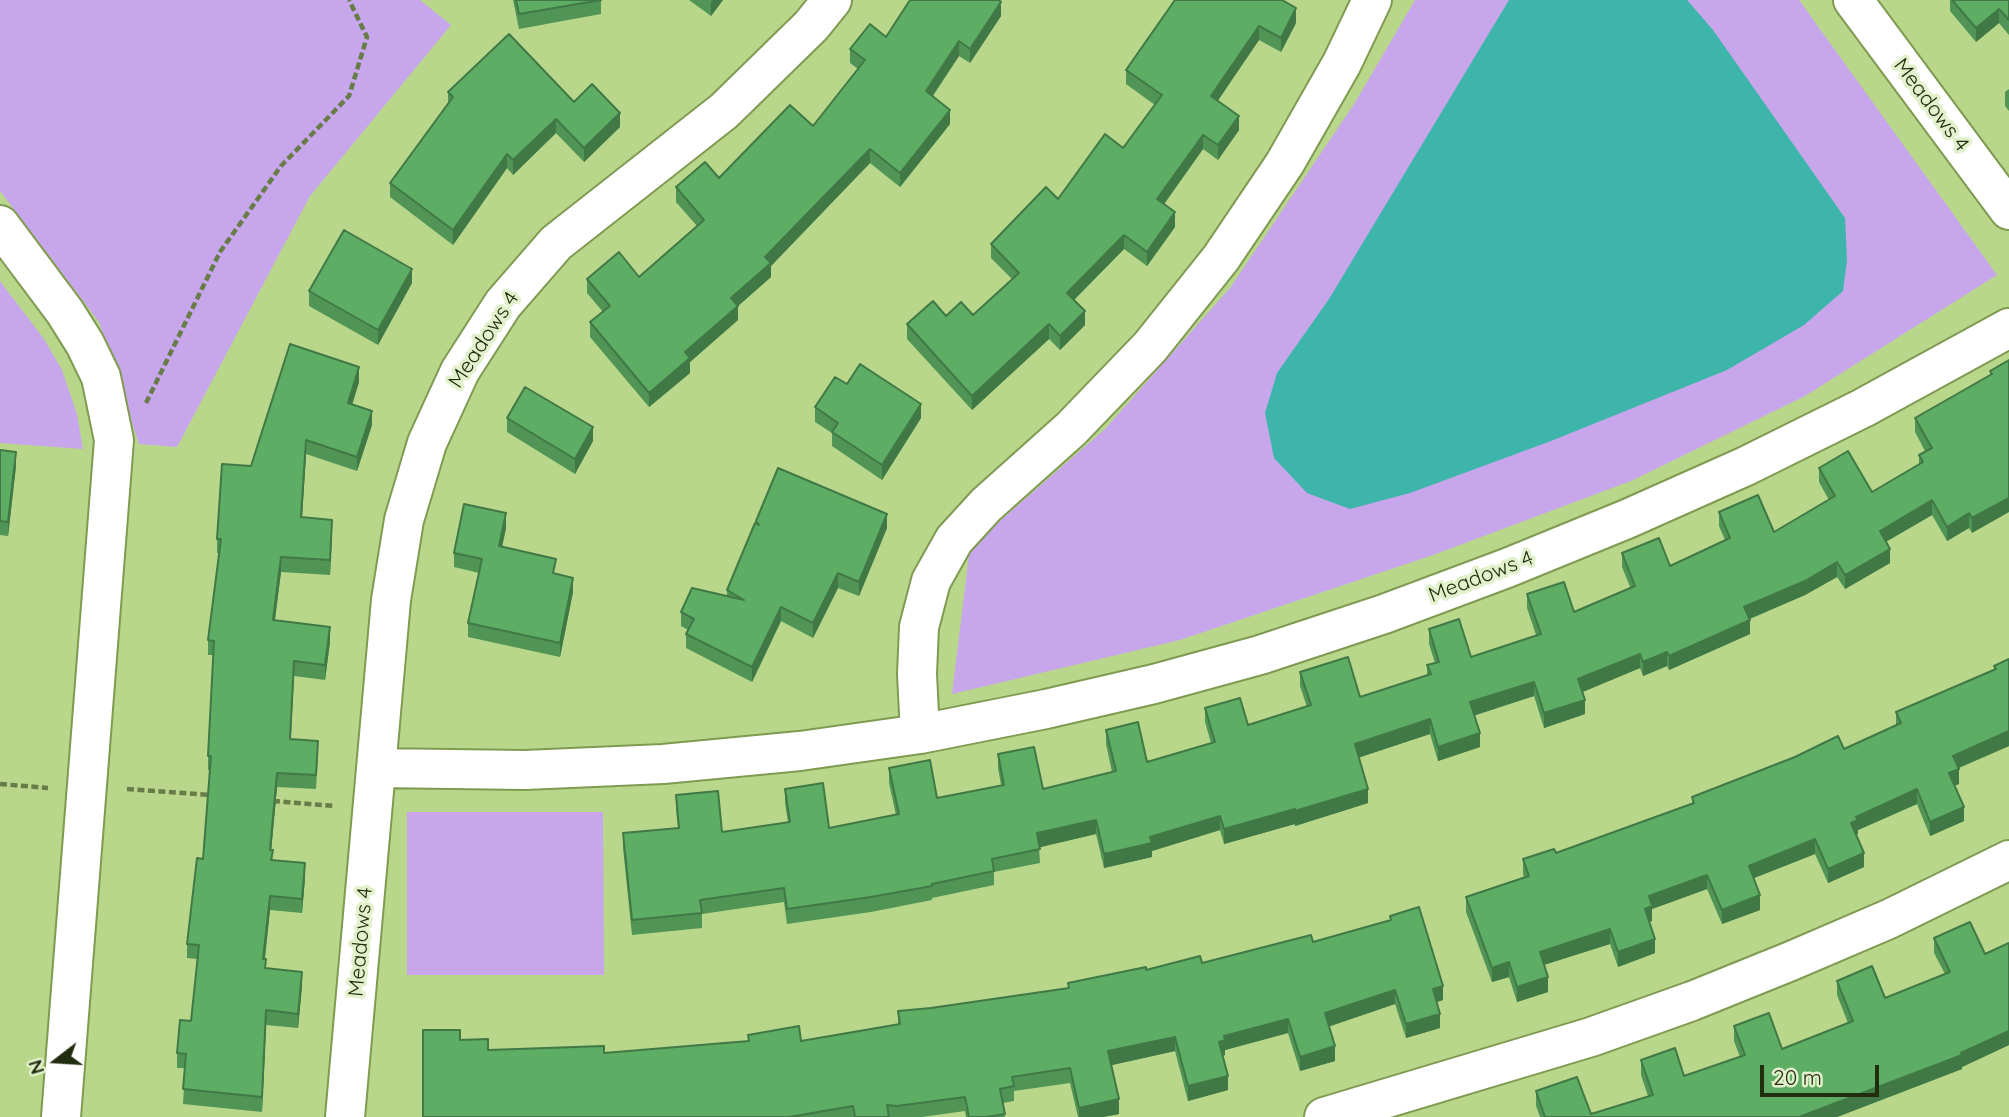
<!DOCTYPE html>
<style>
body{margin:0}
#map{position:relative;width:2009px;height:1117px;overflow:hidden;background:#b9d78b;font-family:Quicksand,sans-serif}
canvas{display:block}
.north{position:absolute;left:21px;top:1026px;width:70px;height:70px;-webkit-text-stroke:5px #e2f1cc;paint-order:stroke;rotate:253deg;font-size:19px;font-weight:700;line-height:28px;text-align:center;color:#222d0f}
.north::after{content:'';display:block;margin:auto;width:24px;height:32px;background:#222d0f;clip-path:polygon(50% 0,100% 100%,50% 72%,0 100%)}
.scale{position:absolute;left:1760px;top:1065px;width:119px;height:32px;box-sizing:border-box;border:4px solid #222d0f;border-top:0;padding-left:9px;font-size:21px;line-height:24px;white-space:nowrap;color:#222d0f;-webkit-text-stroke:5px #e2f1cc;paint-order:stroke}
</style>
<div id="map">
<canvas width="2009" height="1117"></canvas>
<div class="north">N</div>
<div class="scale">20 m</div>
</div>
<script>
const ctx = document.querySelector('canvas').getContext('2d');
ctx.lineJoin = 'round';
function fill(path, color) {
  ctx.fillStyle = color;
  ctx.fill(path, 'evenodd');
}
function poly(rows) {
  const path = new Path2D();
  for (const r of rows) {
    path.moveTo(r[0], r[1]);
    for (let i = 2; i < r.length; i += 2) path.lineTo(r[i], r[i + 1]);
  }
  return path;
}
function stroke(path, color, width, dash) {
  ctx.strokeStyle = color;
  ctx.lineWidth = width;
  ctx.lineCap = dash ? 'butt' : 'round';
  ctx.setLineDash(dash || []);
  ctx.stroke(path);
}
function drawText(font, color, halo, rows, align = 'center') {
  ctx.font = font + ' Quicksand,sans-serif';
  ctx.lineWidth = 7;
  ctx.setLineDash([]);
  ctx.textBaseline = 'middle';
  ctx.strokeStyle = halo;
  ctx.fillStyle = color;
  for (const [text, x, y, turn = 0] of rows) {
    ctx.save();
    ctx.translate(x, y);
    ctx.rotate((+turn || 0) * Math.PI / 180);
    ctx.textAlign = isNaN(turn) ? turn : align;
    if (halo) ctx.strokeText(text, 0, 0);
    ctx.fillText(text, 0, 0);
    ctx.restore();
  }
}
const green = poly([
 [0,0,420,0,451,25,310,196,177,447,139,444,99,322,0,191],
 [1415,0,1799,0,1997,275,1805,396,1631,481,1433,555,1180,640,952,694,970,547,1105,429,1230,288,1356,101],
 [0,281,44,339,62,370,77,414,83,449,0,443],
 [407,812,603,812,604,975,407,975]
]);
const water = poly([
 [1509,0,1687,0,1713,30,1845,218,1847,260,1843,291,1804,325,1727,370,1551,441,1410,493,1350,509,1307,493,1274,458,1265,413,1277,373,1329,299]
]);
const path = poly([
 [146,403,220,252,281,166,349,96,367,37,349,0],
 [0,784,48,788],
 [127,789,212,795],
 [273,801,334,806]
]);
const minor = poly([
 [1853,0,2009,210],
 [0,225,65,312,85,344,101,377,114,440,61,1117],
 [920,734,917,674,919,627,931,581,954,540,986,505,1071,429,1150,347,1221,258,1285,163,1342,63,1372,0],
 [377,768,525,770,663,764,800,751,920,734,1046,709,1154,684,1260,655,1384,614,1507,568,1627,519,1746,466,1863,408,2009,328],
 [345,1117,391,600,404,520,427,443,460,371,503,304,556,243,724,111,811,26,832,0],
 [1324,1117,1591,1037,1692,1001,1791,961,1889,919,2009,860]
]);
const wall = poly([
 [513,0,601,0,601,14,519,29],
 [689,0,723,0,711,16],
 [1175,0,1296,23,1281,52,1259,40,1217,101,1239,130,1218,160,1203,149,1164,204,1175,227,1147,266,1124,249,1074,300,1085,325,1060,350,1049,339,972,410,907,339,907,324,946,316,973,315,1012,279,991,258,991,244,1058,199,1123,148,1155,105,1126,84,1126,70],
 [1950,0,2009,0,2009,35,1999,23,1976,42,1950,11],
 [1001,16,970,63,959,56,933,96,950,124,900,187,870,163,771,266,771,277,738,306,738,320,690,362,690,373,649,407,590,337,590,322,603,312,587,293,587,279,639,277,697,226,676,202,676,187,719,178,813,126,858,69,850,63,850,49,886,37],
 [2009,89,2009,111,2005,106,2005,92],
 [448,92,574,102,620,127,584,162,556,133,513,175,507,168,453,245,390,197,390,183,448,103],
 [412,283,378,345,309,306,309,291],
 [2009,360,1972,533,1969,528,1947,541,1932,515,1886,542,1890,563,1845,589,1837,577,1805,595,1750,619,1750,634,1669,670,1667,666,1643,676,1640,668,1582,692,1585,714,1544,728,1534,696,1474,715,1480,747,1438,761,1430,734,1359,757,1368,803,1295,826,1295,824,1224,844,1220,830,1152,851,1152,857,1104,868,1096,834,1039,847,1040,863,994,872,994,885,932,898,932,900,871,912,787,924,784,902,702,914,702,928,632,935,623,848,623,833,678,828,676,809,676,795,722,832,788,822,785,803,785,789,829,828,896,815,889,783,889,768,937,798,1001,785,998,768,998,754,1043,789,1112,772,1106,744,1106,730,1147,762,1211,743,1205,722,1205,708,1248,725,1307,707,1300,686,1300,672,1360,697,1427,675,1427,665,1435,663,1429,644,1429,629,1471,657,1536,635,1527,608,1527,594,1574,612,1631,589,1622,567,1622,553,1670,566,1725,540,1719,526,1719,512,1774,532,1829,500,1819,482,1819,468,1872,492,1919,465,1919,455,1925,451,1915,432,1915,418,1990,375,1990,371],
 [359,382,352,405,372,425,357,471,306,454,302,517,332,534,330,575,281,572,275,620,330,642,325,680,294,676,290,739,318,755,316,789,277,787,271,850,273,861,305,878,302,913,270,910,265,959,266,968,302,986,298,1028,266,1025,262,1112,183,1104,185,1068,177,1068,177,1053,191,1021,198,959,187,958,187,944,203,859,210,770,208,770,208,756,213,655,208,655,208,640,219,553,217,553,217,539,251,466],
 [815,407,921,418,882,480,832,446,832,433,815,422],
 [507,418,593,441,575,474,507,432],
 [0,450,16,466,8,536,0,535],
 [756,521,887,528,859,596,838,588,813,638,781,621,752,682,686,648,686,634,688,630,681,626,681,612,727,596,727,590],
 [506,528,502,547,556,574,573,592,560,657,468,637,468,623,479,573,454,567,454,553],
 [2009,659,2009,746,1959,768,1959,784,1955,785,1964,821,1930,836,1917,804,1858,830,1858,834,1856,835,1864,867,1828,883,1815,854,1754,878,1760,910,1722,924,1707,889,1652,909,1652,921,1649,922,1655,953,1618,967,1610,944,1544,965,1548,992,1517,1002,1509,977,1492,982,1466,912,1466,897,1524,877,1523,874,1523,859,1556,853,1692,804,1692,797,1844,749,1896,726,1896,712,1994,670,1994,666],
 [1390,916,1443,1000,1437,1002,1440,1028,1406,1038,1395,1004,1329,1026,1335,1061,1300,1071,1288,1033,1225,1050,1225,1055,1223,1056,1228,1090,1188,1101,1175,1051,1111,1065,1119,1114,1103,1117,1078,1117,1070,1083,1014,1091,1014,1101,1003,1103,1005,1117,966,1117,965,1111,922,1117,423,1117,460,1040,488,1050,604,1053,748,1041,748,1035,801,1041,898,1024,898,1011,931,1008,1068,988,1068,983,1146,970,1202,963,1313,942,1390,920],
 [1934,938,1985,954,2009,943,2009,1045,1962,1067,1962,1069,1837,1117,1540,1117,1536,1106,1536,1091,1591,1114,1648,1096,1641,1075,1641,1060,1684,1076,1740,1057,1734,1041,1734,1026,1782,1049,1848,1023,1837,995,1837,981,1885,998,1945,974,1934,953]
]);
const shadedWall = poly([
 [713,0,723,0,711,16,711,2],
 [1001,2,1001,16,970,63,970,49],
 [1296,8,1296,23,1281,52,1281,38],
 [1999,9,1999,23,1976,42,1976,28],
 [1259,26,1259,40,1211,111,1211,96],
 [959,41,959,56,926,105,926,91],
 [950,110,950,124,900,187,900,173],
 [620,113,620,127,584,162,584,148],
 [1239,116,1239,130,1218,160,1218,145],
 [556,119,556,133,513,175,513,160],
 [1203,135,1203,149,1157,214,1157,199],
 [870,149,870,163,771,266,771,277,738,306,738,320,690,362,690,373,649,407,649,393,685,352,765,257],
 [507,154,507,168,453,245,453,230],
 [1175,212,1175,227,1147,266,1147,252],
 [1124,235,1124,249,1067,307,1067,293],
 [412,269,412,283,378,345,378,330],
 [1085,311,1085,325,1060,350,1060,336],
 [1049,324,1049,339,972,410,972,396],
 [359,367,359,382,348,418,348,403],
 [921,404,921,418,882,480,882,465],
 [372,411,372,425,357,471,357,457],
 [593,427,593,441,575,474,575,459],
 [306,440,306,454,301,532,301,517],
 [16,452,16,466,8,536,8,522],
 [2009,498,2009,512,1972,533,1972,518],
 [1932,500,1932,515,1880,545,1880,531],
 [506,513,506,528,499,561,499,546],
 [1969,513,1969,528,1947,541,1947,527],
 [887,514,887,528,859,596,859,582],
 [332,520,332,534,330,575,330,560],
 [1890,549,1890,563,1845,589,1845,575],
 [281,557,281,572,273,634,273,620],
 [1837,562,1837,577,1805,595,1744,621,1744,607],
 [838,573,838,588,813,638,813,623],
 [573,578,573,592,560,657,560,643],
 [781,607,781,621,752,682,752,667],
 [1750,620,1750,634,1669,670,1669,656],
 [330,627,330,642,325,680,325,665],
 [1667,652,1667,666,1643,676,1643,662],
 [1640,654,1640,668,1578,694,1578,679],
 [294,661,294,676,290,753,290,739],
 [1534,682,1534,696,1470,717,1470,702],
 [1585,700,1585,714,1544,728,1544,713],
 [1430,719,1430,734,1355,759,1355,744],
 [2009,731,2009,746,1953,770,1953,756],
 [1480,733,1480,747,1438,761,1438,747],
 [1959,769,1959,784,1949,788,1949,773],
 [277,773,277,787,270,864,270,850],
 [1368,789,1368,803,1295,826,1295,811],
 [1917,789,1917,804,1858,830,1858,834,1851,837,1851,823,1856,817],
 [1964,807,1964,821,1930,836,1930,822],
 [1295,809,1295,824,1224,844,1224,829],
 [1220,816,1220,830,1152,851,1152,857,1104,868,1104,854,1150,837],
 [1096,820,1096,834,1037,848,1037,833],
 [1815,839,1815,854,1749,880,1749,866],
 [1864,853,1864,867,1828,883,1828,869],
 [305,863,305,878,302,913,302,899],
 [1707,875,1707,889,1652,909,1652,921,1645,923,1645,909,1649,896],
 [1760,895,1760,910,1722,924,1722,910],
 [270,896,270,910,263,973,263,959],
 [1610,929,1610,944,1540,966,1540,952],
 [1655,939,1655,953,1618,967,1618,952],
 [1509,962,1509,977,1492,982,1492,968],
 [302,972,302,986,298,1028,298,1014],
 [1548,977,1548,992,1517,1002,1517,987],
 [1443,986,1443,1000,1433,1003,1433,989],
 [1395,990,1395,1004,1325,1028,1325,1013],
 [266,1010,266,1025,262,1112,262,1097],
 [1440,1014,1440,1028,1406,1038,1406,1024],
 [1288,1019,1288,1033,1225,1050,1225,1055,1219,1057,1219,1042,1224,1036],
 [2009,1031,2009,1045,1962,1067,1962,1069,1837,1117,1799,1117,1961,1053],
 [1175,1037,1175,1051,1108,1066,1108,1051],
 [1335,1046,1335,1061,1300,1071,1300,1057],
 [1228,1076,1228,1090,1188,1101,1188,1086],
 [1119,1099,1119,1114,1103,1117,1079,1117,1079,1108]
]);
const building = poly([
 [516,0,601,0,519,14,516,0],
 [910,0,999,0,1001,2,970,49,959,41,926,91,950,110,900,173,870,149,765,257,771,263,731,298,738,306,685,352,690,358,649,393,590,322,610,306,587,279,619,252,639,277,704,220,676,187,705,162,719,178,790,105,813,126,865,60,850,49,870,24,886,37,910,0],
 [1175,0,1282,0,1296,8,1281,38,1259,26,1211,96,1239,116,1218,145,1203,135,1157,199,1175,212,1147,252,1124,235,1067,293,1085,311,1060,336,1049,324,972,396,907,324,933,301,946,316,961,302,973,315,1019,273,991,244,1046,187,1058,199,1105,134,1123,148,1162,95,1126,70,1175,0],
 [1952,0,2009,0,2009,20,1999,9,1976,28,1952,0],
 [509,34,574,102,592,84,620,113,584,148,556,119,513,160,507,154,453,230,390,183,453,97,448,92,509,34],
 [344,230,412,269,378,330,309,291,344,230],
 [290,344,359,367,348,403,372,411,357,457,306,440,301,517,332,520,330,560,281,557,273,620,330,627,325,665,294,661,290,739,318,741,316,775,277,773,270,850,273,850,271,860,305,863,302,899,270,896,263,959,266,959,265,968,302,972,298,1014,266,1010,262,1097,183,1089,186,1054,177,1053,180,1020,191,1021,199,945,187,944,197,858,203,859,211,756,208,756,214,641,208,640,221,539,217,539,222,464,251,466,290,344],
 [2009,360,2009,498,1972,518,1969,513,1947,527,1932,500,1880,531,1890,549,1845,575,1837,562,1805,581,1744,607,1750,620,1669,656,1667,652,1643,662,1640,654,1578,679,1585,700,1544,713,1534,682,1470,702,1480,733,1438,747,1430,719,1355,744,1368,789,1295,811,1295,809,1224,829,1220,816,1150,837,1152,843,1104,854,1096,820,1037,833,1040,849,992,859,994,871,932,884,932,886,871,897,787,909,784,888,700,900,702,913,632,920,623,833,679,828,676,795,718,791,722,832,790,822,785,789,823,783,829,828,899,814,889,768,930,760,937,798,1004,785,998,754,1034,747,1043,789,1116,771,1106,730,1138,722,1147,762,1215,742,1205,708,1240,698,1248,725,1311,705,1300,672,1348,657,1360,697,1431,674,1427,665,1439,662,1429,629,1459,619,1471,657,1541,634,1527,594,1564,582,1574,612,1635,586,1622,553,1659,538,1670,566,1730,538,1719,512,1758,495,1774,532,1835,496,1819,468,1848,451,1872,492,1923,462,1919,455,1932,448,1915,418,1992,374,1990,371,2009,360],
 [860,364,921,404,882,465,832,432,838,423,815,407,835,377,847,384,860,364],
 [525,387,593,427,575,459,507,418,525,387],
 [0,450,16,452,8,522,0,521,0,450],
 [778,468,887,514,859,582,838,573,813,623,781,607,752,667,686,634,694,619,681,612,692,588,744,600,727,590,755,523,759,525,756,521,778,468],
 [464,504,506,513,499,546,556,559,553,573,573,578,560,643,468,623,482,559,454,553,464,504],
 [2009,659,2009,731,1953,756,1959,769,1949,773,1964,807,1930,822,1917,789,1856,817,1858,820,1851,823,1864,853,1828,869,1815,839,1749,866,1760,895,1722,910,1707,875,1649,896,1652,906,1645,909,1655,939,1618,952,1610,929,1540,952,1548,977,1517,987,1509,962,1492,968,1466,897,1529,876,1523,859,1554,849,1556,853,1694,803,1692,797,1795,757,1838,736,1844,749,1901,723,1896,712,1996,669,1994,666,2009,659],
 [1419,907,1443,986,1433,989,1440,1014,1406,1024,1395,990,1325,1013,1335,1046,1300,1057,1288,1019,1224,1036,1225,1040,1219,1042,1228,1076,1188,1086,1175,1037,1108,1051,1119,1099,1079,1108,1070,1068,1012,1077,1014,1086,1000,1089,1005,1114,986,1117,969,1117,965,1097,897,1106,887,1105,889,1117,855,1117,853,1106,789,1117,423,1117,423,1030,460,1030,460,1040,488,1039,488,1050,604,1046,604,1053,749,1041,748,1035,799,1026,801,1041,900,1024,898,1011,931,1008,1069,988,1068,983,1146,967,1146,970,1200,956,1202,963,1311,935,1313,942,1391,920,1390,916,1419,907],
 [1970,922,1985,954,2009,943,2009,1031,1961,1053,1962,1055,1799,1117,1545,1117,1536,1091,1577,1077,1591,1114,1653,1095,1641,1060,1675,1048,1684,1076,1745,1055,1734,1026,1769,1013,1782,1049,1853,1021,1837,981,1872,966,1885,998,1950,972,1934,938,1970,922]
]);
const streetNames = [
 ["Meadows 4",1931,105,53],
 ["Meadows 4",484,340,-57],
 ["Meadows 4",1481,577,-21],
 ["Meadows 4",361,942,-85]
];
fill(green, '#c7a6eb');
fill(water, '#3eb5aa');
stroke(minor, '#7f9a51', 42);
stroke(path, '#687c49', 4.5, [7, 3.5]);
stroke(minor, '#fff', 38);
fill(wall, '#509556');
fill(shadedWall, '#417946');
fill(building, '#5dad64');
stroke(building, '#417946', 2);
drawText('21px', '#222d0f', '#e2f1cc', streetNames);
</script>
